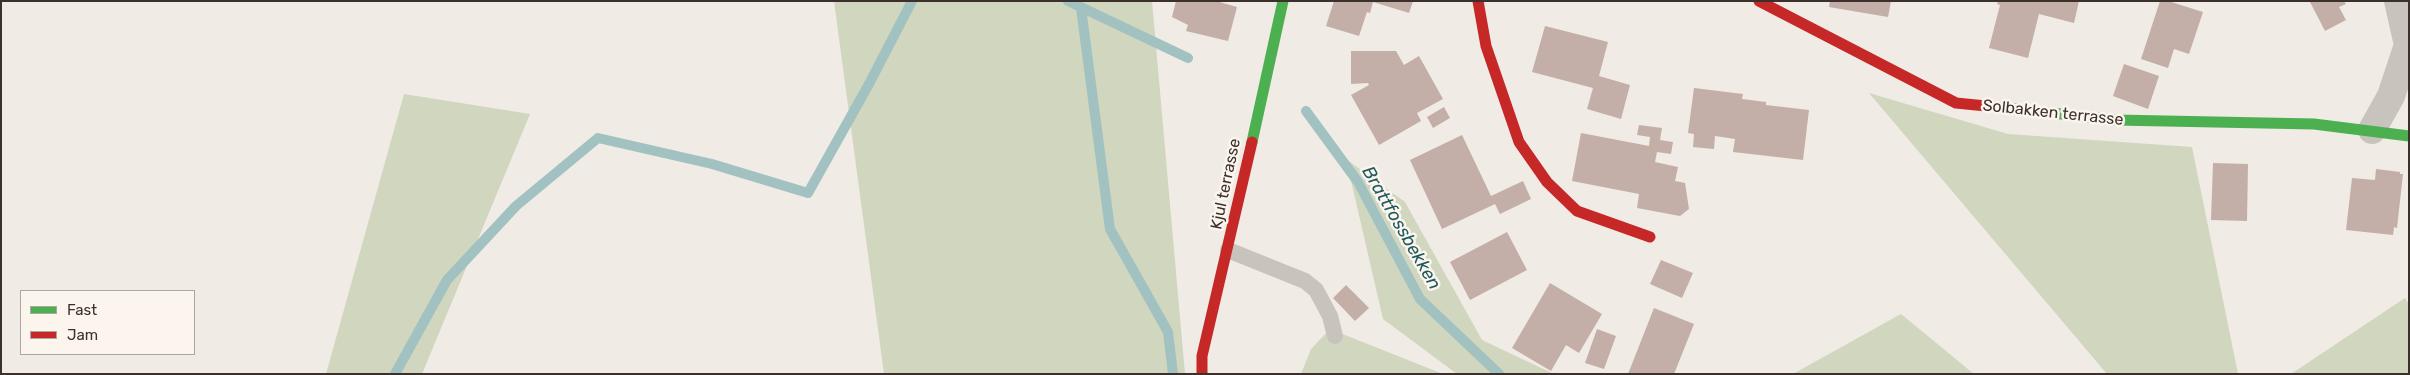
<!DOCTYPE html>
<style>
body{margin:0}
#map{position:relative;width:2410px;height:375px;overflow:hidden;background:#f0ebe5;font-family:Rubik,sans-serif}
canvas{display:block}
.frame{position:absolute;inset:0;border:2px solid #3b302b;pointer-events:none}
.legend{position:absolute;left:20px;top:290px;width:175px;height:65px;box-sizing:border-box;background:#fbf5ee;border:1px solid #aea6a0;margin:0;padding:6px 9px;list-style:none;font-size:15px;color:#3b302b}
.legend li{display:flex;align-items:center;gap:10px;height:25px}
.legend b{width:25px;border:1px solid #aea6a0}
</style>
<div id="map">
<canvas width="2410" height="375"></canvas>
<div class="frame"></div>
<ul class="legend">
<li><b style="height:6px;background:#4caf50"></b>Fast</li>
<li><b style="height:6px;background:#c62828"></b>Jam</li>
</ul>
</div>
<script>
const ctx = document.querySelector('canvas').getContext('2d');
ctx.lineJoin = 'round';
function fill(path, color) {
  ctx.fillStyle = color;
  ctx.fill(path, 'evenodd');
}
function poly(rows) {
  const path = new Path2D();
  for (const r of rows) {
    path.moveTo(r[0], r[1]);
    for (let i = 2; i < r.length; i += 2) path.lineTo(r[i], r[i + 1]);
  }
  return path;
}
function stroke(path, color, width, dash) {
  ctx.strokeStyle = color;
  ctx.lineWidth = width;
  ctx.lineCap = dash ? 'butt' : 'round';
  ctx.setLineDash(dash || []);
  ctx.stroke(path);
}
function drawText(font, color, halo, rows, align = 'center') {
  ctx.font = font + ' Rubik,sans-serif';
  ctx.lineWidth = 5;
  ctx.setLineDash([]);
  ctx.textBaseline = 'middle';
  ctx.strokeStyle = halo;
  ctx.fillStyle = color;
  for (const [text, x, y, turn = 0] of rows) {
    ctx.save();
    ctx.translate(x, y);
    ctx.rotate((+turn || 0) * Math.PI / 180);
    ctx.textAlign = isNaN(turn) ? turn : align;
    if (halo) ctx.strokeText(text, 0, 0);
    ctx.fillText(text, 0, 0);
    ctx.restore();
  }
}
const green = poly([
 [834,1,1152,1,1185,374,884,374],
 [1869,93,2008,134,2192,147,2238,374,2107,374],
 [404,94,530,114,422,374,326,374],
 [1346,159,1405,202,1482,340,1554,374,1457,374,1383,319],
 [2405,298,2409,304,2409,374,2291,374],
 [1901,314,1974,374,1793,374],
 [1330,329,1443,374,1301,374,1311,349]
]);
const stream = poly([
 [1068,1,1188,58],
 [1081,8,1110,229,1168,332,1173,374],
 [1306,111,1358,182,1420,299,1499,374],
 [395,374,447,280,516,206,598,138,712,164,808,193,869,84,912,1]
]);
const building = poly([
 [1176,1,1216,1,1237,7,1228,41,1186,31,1188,25,1172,17],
 [1334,1,1413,1,1409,13,1373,2,1370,13,1367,12,1359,36,1326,26],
 [1830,1,1891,1,1888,17,1829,7],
 [1998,1,2079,1,2074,23,2039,14,2028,58,1989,48,2000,5,1997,4],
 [2160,1,2168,1,2203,12,2189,54,2174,49,2168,68,2141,59],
 [2312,1,2344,1,2346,4,2339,7,2346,20,2325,31,2310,2],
 [1545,26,1608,42,1599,76,1630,85,1621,119,1587,109,1593,88,1532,72],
 [1351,51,1396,51,1404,65,1419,56,1443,99,1417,113,1421,121,1379,145,1351,95,1369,85,1368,83,1351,84],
 [2124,64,2159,76,2148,109,2113,96],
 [1694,88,1743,94,1742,99,1766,102,1766,105,1809,110,1803,160,1733,152,1735,139,1715,136,1714,149,1693,147,1694,134,1688,133],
 [1444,107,1450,118,1433,128,1427,117],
 [1639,125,1662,128,1660,140,1673,142,1671,154,1657,152,1655,162,1678,167,1675,181,1685,183,1689,209,1680,216,1637,208,1639,194,1572,181,1581,133,1649,146,1650,137,1637,135],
 [1462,135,1491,196,1523,181,1531,199,1500,214,1495,204,1442,229,1410,160],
 [2213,163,2248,164,2247,221,2211,220],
 [2376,169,2400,172,2400,174,2403,174,2397,228,2394,227,2393,235,2346,230,2352,178,2375,180],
 [1507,232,1527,270,1470,300,1450,262],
 [1661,260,1693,273,1682,298,1650,284],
 [1550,283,1602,314,1579,353,1566,345,1551,371,1512,348],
 [1346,285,1369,308,1355,321,1333,298],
 [1654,308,1694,324,1674,374,1628,374],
 [1597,329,1616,336,1604,369,1585,363]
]);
const lane = poly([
 [1228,250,1305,281,1316,290,1330,316,1335,336]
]);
const street = poly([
 [2372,130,2391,96,2408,45,2398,1]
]);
const fast = poly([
 [2006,108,2116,120,2314,124,2409,136],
 [1252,142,1283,1]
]);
const jam = poly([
 [1478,1,1486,46,1519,142,1547,182,1577,211,1650,237],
 [1759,1,1956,103,2006,108],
 [1202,374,1202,356,1252,142]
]);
const streetNames = [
 ["Solbakken terrasse",2053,113,6],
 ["Kjul terrasse",1226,184,-78]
];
const waterNames = [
 ["Brattfossbekken",1401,228,60]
];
fill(green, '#d1d6bf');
stroke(stream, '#a1c2c1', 10);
fill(building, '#c3afa7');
stroke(lane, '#c9c3be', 16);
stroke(street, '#c9c3be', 28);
stroke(fast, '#4caf50', 11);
stroke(jam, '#c62828', 11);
drawText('16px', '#3b302b', '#fbf5ee', streetNames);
drawText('italic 18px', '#1f5a5e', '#fbf5ee', waterNames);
</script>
